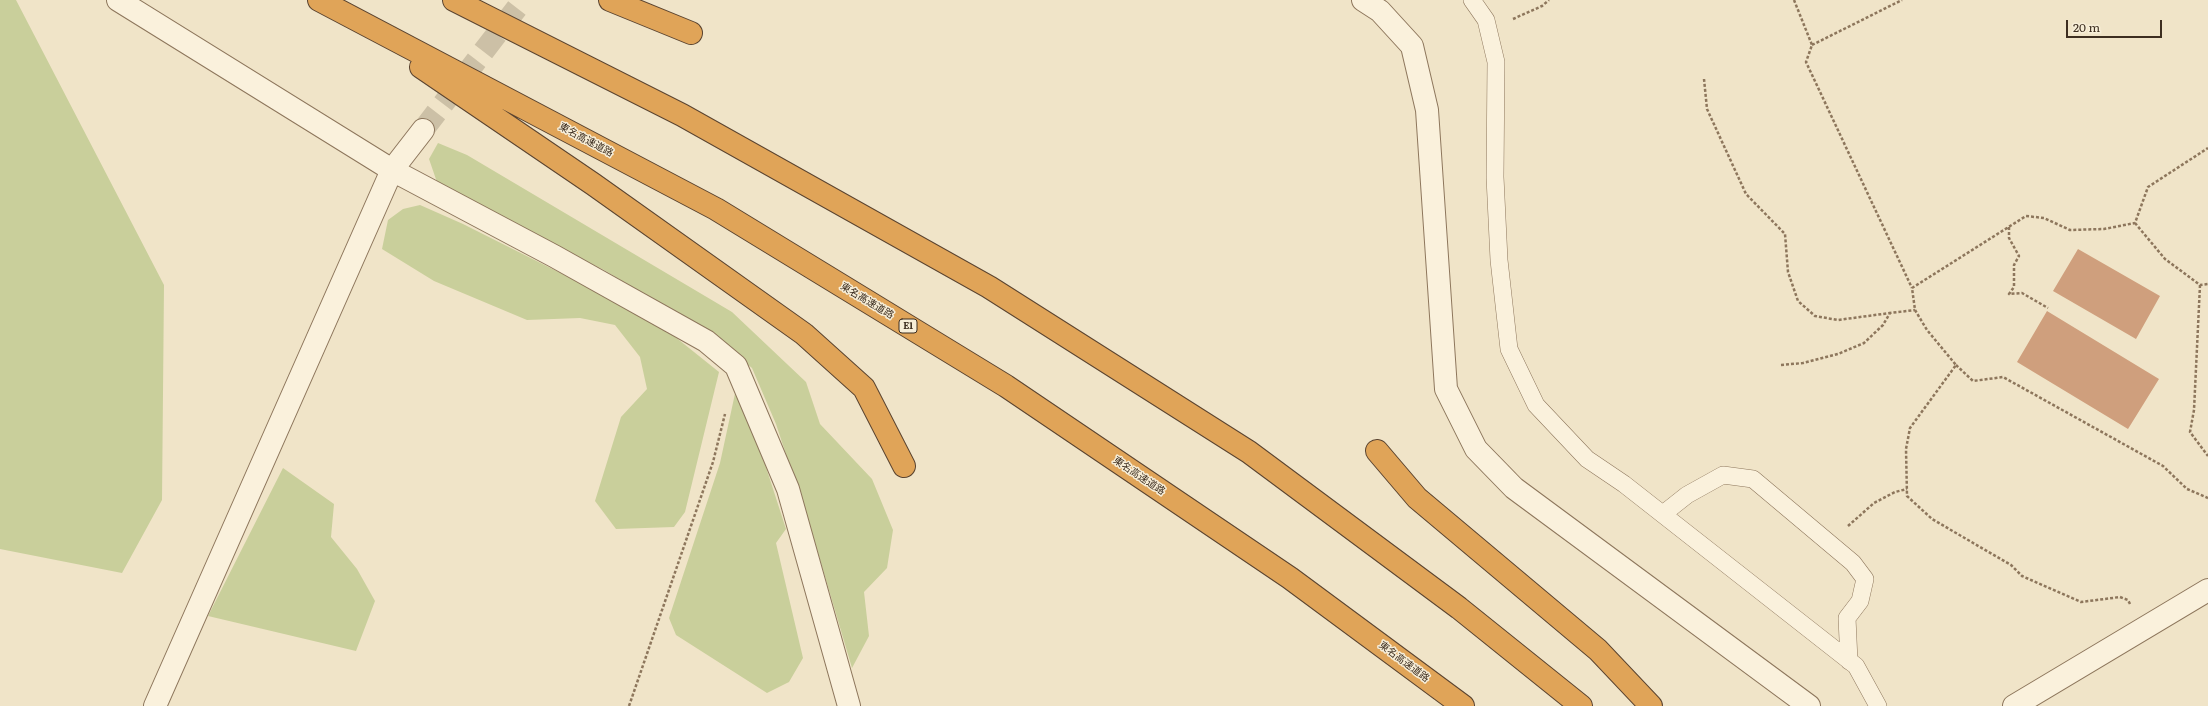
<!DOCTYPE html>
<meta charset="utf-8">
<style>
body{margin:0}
#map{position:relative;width:2208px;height:706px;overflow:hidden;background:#f0e4c8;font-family:Literata,serif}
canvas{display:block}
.scale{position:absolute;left:2066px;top:20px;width:96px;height:18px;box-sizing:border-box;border:2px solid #3d2e20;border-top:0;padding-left:5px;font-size:12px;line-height:14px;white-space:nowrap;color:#3d2e20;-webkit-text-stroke:3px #f7eed8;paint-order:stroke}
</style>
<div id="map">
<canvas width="2208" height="706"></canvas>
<div class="scale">20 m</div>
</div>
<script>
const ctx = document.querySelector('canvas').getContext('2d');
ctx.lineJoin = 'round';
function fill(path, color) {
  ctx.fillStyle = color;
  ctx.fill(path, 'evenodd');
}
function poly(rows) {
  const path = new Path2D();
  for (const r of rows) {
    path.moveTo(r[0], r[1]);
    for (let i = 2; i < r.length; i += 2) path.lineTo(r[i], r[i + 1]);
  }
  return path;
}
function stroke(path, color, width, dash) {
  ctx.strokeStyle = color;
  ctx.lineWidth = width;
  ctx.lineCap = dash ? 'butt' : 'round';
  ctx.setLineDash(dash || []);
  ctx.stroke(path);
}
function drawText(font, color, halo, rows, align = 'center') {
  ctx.font = font + ' Literata,"Noto Sans JP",serif';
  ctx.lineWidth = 3;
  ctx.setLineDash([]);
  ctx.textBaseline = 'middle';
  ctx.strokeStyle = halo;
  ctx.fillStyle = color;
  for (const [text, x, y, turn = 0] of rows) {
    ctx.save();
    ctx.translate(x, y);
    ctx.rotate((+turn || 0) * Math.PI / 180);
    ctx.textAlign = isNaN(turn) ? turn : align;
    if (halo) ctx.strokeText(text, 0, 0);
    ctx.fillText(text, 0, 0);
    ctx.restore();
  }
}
const green = poly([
 [0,0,16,0,164,285,162,500,122,573,0,549],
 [438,143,467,155,732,312,806,382,820,424,872,479,893,530,887,568,864,592,869,636,852,668,813,536,776,424,752,368,710,334,604,270,439,188,429,159],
 [420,205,463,224,654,320,719,372,685,512,674,527,616,529,595,501,621,417,647,389,640,357,615,325,580,318,527,320,434,281,382,249,388,220,403,209],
 [736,389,754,430,786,529,776,543,803,658,789,682,767,693,676,635,669,618,720,463],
 [283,468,334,504,331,537,357,569,375,601,356,651,208,616]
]);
const building = poly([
 [2078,249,2160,296,2136,339,2053,291],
 [2047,311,2159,379,2128,429,2017,362]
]);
const streetTunnel = poly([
 [423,130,523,0]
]);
const path = poly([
 [1794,0,1812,45,1806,62,1912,288],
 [1513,19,1542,6,1549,0],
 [1812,45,1902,0],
 [1704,79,1707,109,1746,194,1785,234,1788,272,1798,301,1815,316,1838,320,1890,313],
 [2135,223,2165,259,2200,285,2208,284],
 [2009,227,2009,238,2019,256,2014,265,2014,287,2009,294,2022,293,2048,308],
 [2200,285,2194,410,2190,432,2208,456],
 [1781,365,1803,363,1838,354,1864,343,1883,325,1890,313,1915,310],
 [1956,365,1973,381,2003,377,2163,466,2187,489,2208,498],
 [1848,526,1874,503,1895,492,1907,489],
 [2130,604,2128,600,2120,597,2081,602,2022,576,2011,565,1932,519,1907,496,1906,449,1910,428,1956,365,1927,330,1915,310,1912,288,2026,216,2044,218,2070,230,2104,229,2135,223,2148,187,2208,148],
 [629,706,713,462,725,414]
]);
const lane = poly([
 [1472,0,1486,20,1496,62,1495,177,1499,260,1509,349,1536,405,1587,459,1624,484,1856,666,1878,706],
 [1663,514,1687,495,1723,475,1753,479,1853,563,1865,579,1860,601,1847,618,1849,661]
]);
const street = poly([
 [118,0,392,170,554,256,706,341,736,366,788,489,849,706],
 [1363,0,1380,11,1412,46,1427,110,1446,389,1476,449,1514,488,1809,706],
 [155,706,392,170,423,130],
 [2014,706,2208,590]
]);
const highway = poly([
 [319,0,716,209,1006,386,1290,578,1463,706],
 [454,0,682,115,989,287,1249,452,1459,608,1581,706],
 [610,0,691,33],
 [421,67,593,184,804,334,864,388,904,466],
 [1377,451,1417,498,1598,650,1651,706]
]);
const shields = [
 [908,326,18]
];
const shieldNames = [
 ["E1",908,326]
];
const streetNames = [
 ["東名高速道路",586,140,28],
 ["東名高速道路",867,301,31],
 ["東名高速道路",1139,476,34],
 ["東名高速道路",1404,662,37]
];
fill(green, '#c9cf9b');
fill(building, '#cf9f7d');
stroke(streetTunnel, '#ccc0a6', 22, [22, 11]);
stroke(lane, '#8d765c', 18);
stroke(street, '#8d765c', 24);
stroke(highway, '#5b4430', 24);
stroke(path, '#8d765c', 2.5, [3, 2]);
stroke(lane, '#faf1dc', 17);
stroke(street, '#faf1dc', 22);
stroke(highway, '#e0a458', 22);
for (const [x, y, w] of shields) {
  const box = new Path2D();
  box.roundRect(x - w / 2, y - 7, w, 14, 3);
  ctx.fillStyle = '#f7eed8';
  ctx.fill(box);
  stroke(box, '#3d2e20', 1);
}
drawText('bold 9px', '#3d2e20', null, shieldNames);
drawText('10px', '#3d2e20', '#f7eed8', streetNames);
</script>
